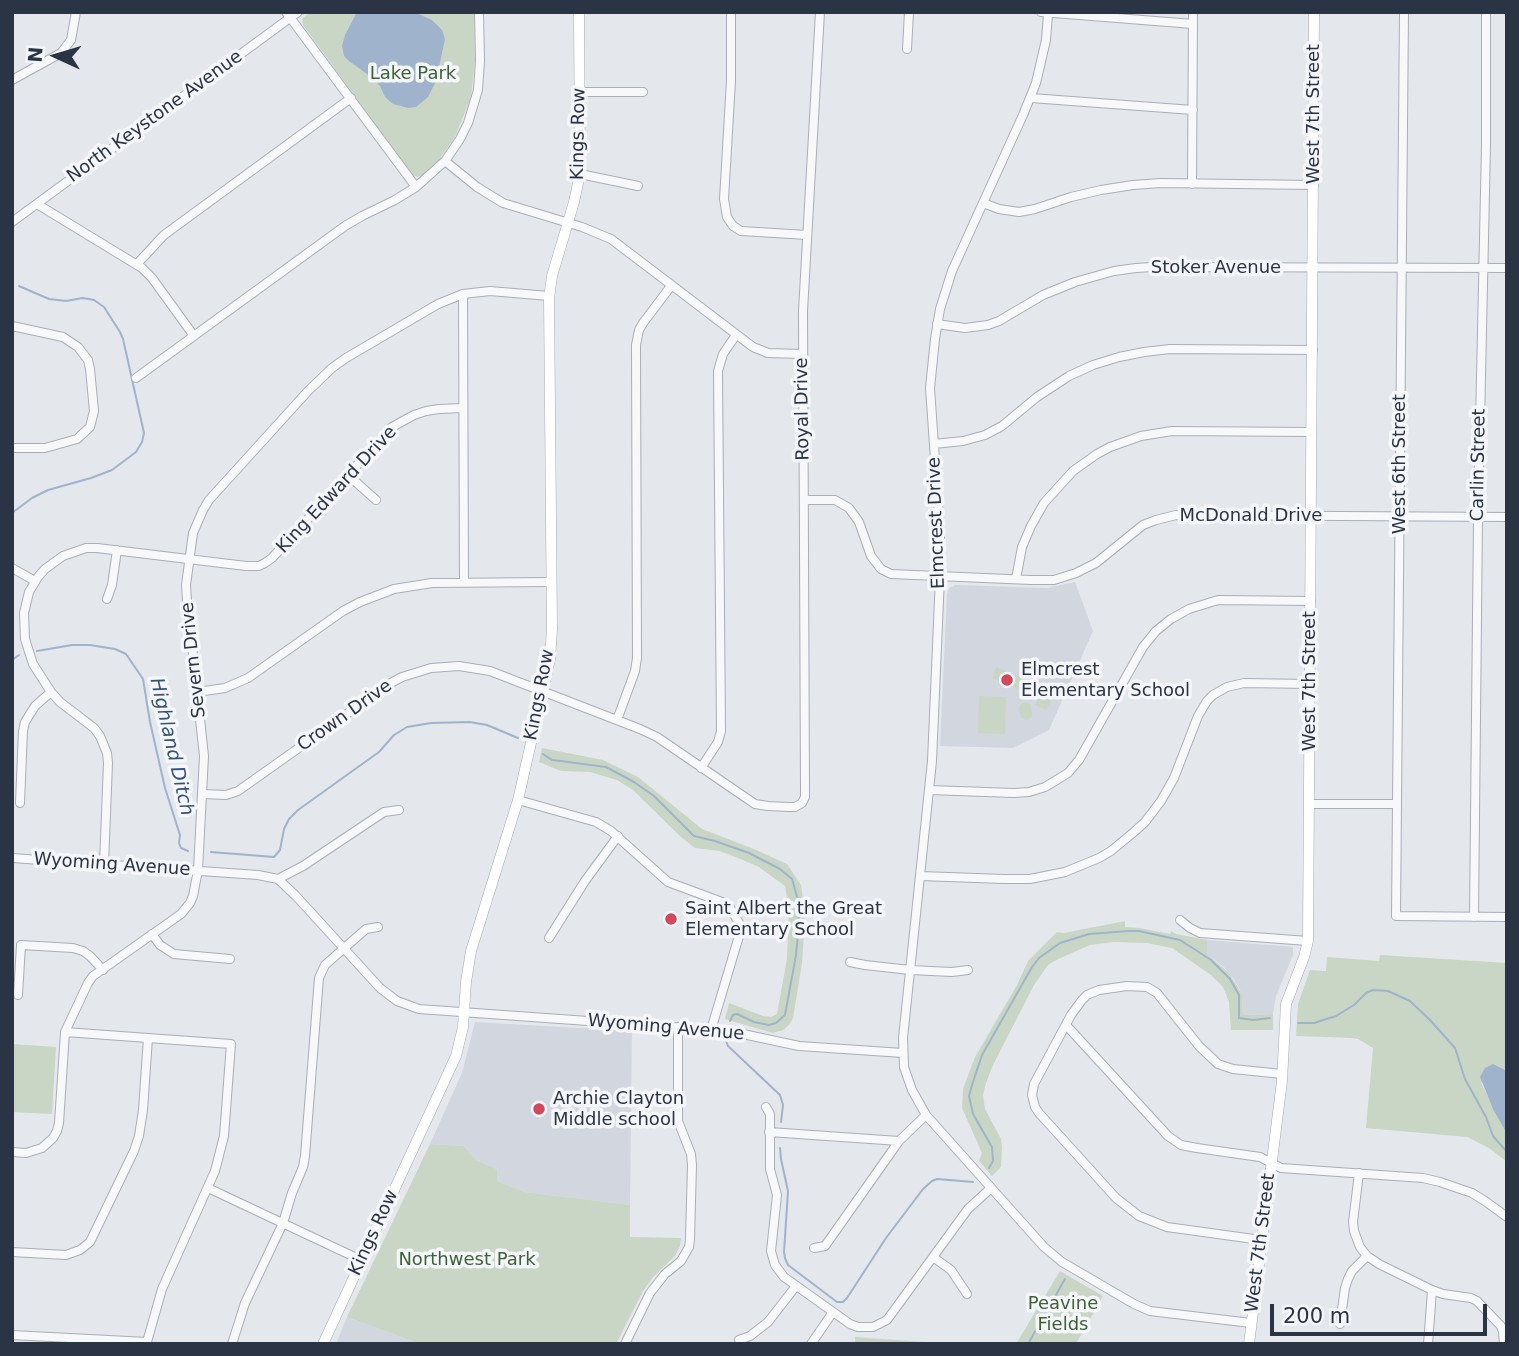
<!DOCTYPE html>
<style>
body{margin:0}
#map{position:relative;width:1519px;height:1356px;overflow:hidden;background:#e4e7ec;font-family:"DejaVu Sans",sans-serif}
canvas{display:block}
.frame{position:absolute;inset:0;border:14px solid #2b3445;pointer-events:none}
.north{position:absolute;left:21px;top:21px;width:70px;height:70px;-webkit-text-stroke:5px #f4f6f9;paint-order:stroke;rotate:274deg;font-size:19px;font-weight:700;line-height:28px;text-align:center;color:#2b3445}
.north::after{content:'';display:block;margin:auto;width:24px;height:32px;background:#2b3445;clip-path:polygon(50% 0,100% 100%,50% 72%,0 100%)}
.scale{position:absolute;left:1270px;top:1304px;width:217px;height:32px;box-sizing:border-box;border:4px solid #2b3445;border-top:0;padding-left:9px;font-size:21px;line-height:24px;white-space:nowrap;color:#2b3445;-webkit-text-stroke:5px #f4f6f9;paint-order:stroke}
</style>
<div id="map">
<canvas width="1519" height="1356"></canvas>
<div class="frame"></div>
<div class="north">N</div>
<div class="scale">200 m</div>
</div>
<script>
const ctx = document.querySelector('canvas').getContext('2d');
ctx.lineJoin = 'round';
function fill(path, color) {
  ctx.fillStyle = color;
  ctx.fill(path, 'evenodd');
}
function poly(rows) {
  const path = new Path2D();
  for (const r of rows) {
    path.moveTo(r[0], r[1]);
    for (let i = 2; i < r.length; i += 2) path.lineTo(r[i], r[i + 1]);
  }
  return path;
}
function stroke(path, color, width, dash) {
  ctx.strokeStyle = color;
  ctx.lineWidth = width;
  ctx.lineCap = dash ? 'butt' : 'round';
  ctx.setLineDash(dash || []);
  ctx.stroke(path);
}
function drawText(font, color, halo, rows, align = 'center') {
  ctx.font = font + ' "DejaVu Sans",sans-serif';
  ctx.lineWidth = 7;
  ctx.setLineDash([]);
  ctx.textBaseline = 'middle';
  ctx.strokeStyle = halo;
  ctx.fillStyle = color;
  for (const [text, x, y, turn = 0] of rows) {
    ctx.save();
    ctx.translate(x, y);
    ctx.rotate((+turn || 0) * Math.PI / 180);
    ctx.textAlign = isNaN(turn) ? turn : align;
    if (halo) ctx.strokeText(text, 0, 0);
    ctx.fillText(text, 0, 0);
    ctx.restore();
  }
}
const built = poly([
 [1075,582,1093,631,1049,730,1013,748,940,746,947,595,949,588,955,585,1047,588],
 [1207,940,1293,947,1293,955,1276,996,1273,1014,1243,1015,1242,994,1234,979,1224,967,1207,954],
 [475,1022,632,1031,630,1205,525,1192,497,1181,497,1169,476,1160,464,1146,430,1144,462,1073],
 [347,1317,420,1344,336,1344]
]);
const green = poly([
 [310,12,474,12,475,60,471,97,455,137,438,161,422,176,418,177,412,175,303,25,302,19],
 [996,667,1014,674,1010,685,992,678],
 [1015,675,1043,685,1038,696,1011,686],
 [1044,688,1055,693,1046,710,1035,705],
 [979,696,1006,697,1005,734,978,733],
 [1026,702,1030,704,1032,712,1032,717,1026,720,1022,718,1018,710,1022,703],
 [542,748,603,760,638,777,702,829,754,849,787,864,801,885,805,916,802,963,793,1018,789,1025,783,1030,773,1033,725,1019,729,1003,763,1016,771,1017,777,1014,787,959,789,908,785,886,759,867,743,860,720,851,695,848,682,838,633,790,617,780,590,772,561,771,539,762],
 [1125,921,1125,927,1140,928,1170,934,1171,931,1176,934,1207,940,1207,954,1229,973,1242,994,1243,1015,1273,1014,1273,1030,1231,1030,1229,1002,1223,987,1211,975,1172,948,1147,943,1114,942,1090,945,1058,959,1048,965,1034,985,993,1065,986,1083,983,1095,985,1109,1001,1139,1002,1147,1001,1167,992,1176,979,1161,982,1153,962,1108,963,1089,975,1057,1017,985,1028,961,1057,932,1064,933],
 [1380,955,1507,963,1507,1071,1505,1069,1481,1083,1507,1134,1507,1162,1489,1148,1467,1137,1366,1128,1373,1048,1358,1039,1352,1038,1296,1036,1298,1004,1310,970,1326,971,1327,957,1379,961],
 [12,1044,56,1047,52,1114,12,1112],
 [430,1144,464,1146,476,1160,497,1169,497,1181,525,1192,630,1205,630,1237,681,1238,680,1246,675,1256,653,1277,643,1291,616,1344,420,1344,347,1317],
 [1060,1271,1103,1296,1076,1344,1016,1344],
 [855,1337,869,1338,952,1344,855,1344]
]);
const water = poly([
 [357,12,414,12,432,20,442,30,445,39,436,81,428,97,416,107,408,108,393,104,385,97,380,86,374,79,349,61,344,56,342,46,345,35],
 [1493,1064,1507,1071,1507,1134,1493,1109,1480,1077,1485,1068]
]);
const stream = poly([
 [12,513,32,498,48,490,91,478,112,470,136,452,142,442,144,433,123,339,120,332,104,307,94,300,83,298,66,301,49,299,19,286],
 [37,651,72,645,90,645,115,649,126,654,143,679,150,722,165,788,180,835,179,843,181,848,188,851],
 [12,660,19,655],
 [543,754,552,760,561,761,606,767,634,782,654,796,694,836,715,841,749,853,780,869,792,879,798,900,799,922,796,955,785,1015,776,1023,769,1025,754,1022,737,1014,733,1015,730,1021],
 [211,852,274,857,280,850,284,829,289,819,298,810,379,752,394,735,407,727,431,723,470,722,487,725,518,738],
 [1298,1023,1314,1023,1336,1016,1354,1005,1366,993,1373,990,1388,991,1410,1001,1430,1020,1455,1048,1465,1079,1486,1117,1493,1136,1507,1152],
 [726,1041,728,1046,780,1095,783,1105,781,1122],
 [780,1148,781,1159,788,1191,784,1252,785,1258,788,1265,837,1302,843,1302,847,1298,886,1238,923,1189,932,1181,937,1179,973,1182],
 [989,1168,993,1161,992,1147,973,1114,969,1096,972,1085,982,1055,1032,967,1039,958,1060,943,1089,934,1129,931,1139,931,1180,940,1211,960,1230,979,1239,995,1239,1018,1253,1020,1270,1018],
 [1028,1344,1065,1279]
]);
const minor = poly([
 [286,12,416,187],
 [731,12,731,81,724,199,727,217,733,226,741,231,807,235],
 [1041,12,1193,24],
 [1404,12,1396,916,1507,917],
 [1048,14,1046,40,1036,83,1023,115,952,271,940,309,935,339,930,388,940,531,940,577,932,761,903,1038,904,1067,912,1090,926,1115,1044,1247,1062,1262,1134,1304,1150,1311,1251,1323],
 [907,49,909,12],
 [12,80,61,53,71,40,76,12],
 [581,92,643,92],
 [1031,98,1193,110],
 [445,161,477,187,503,203,582,227,611,239,753,347,768,353,802,354],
 [580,174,638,186],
 [1192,184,1193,12],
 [983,203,999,209,1019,212,1035,209,1071,197,1101,190,1133,185,1161,183,1314,185],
 [37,204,142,268,152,278,194,336],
 [12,222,298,12],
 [137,264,164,235,351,98],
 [463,294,464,582],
 [937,324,965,328,988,325,999,321,1043,295,1075,282,1114,271,1136,268,1152,267,1507,268],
 [12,326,63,337,78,347,88,360,90,369,94,411,90,427,77,439,45,448,12,448],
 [136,378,345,226,362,216,395,200,416,187,445,161,460,139,468,123,478,90,480,61,479,12],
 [934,444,963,441,985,435,1002,426,1037,397,1069,376,1093,365,1119,357,1144,352,1170,349,1313,350],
 [348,475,376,500],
 [804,500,835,500,849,508,859,522,871,556,881,569,891,574,1031,580,1054,580,1076,573,1096,563,1143,525,1156,520,1176,515,1507,517],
 [12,568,35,581],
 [1016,579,1022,547,1031,526,1044,503,1073,471,1097,454,1110,447,1141,436,1172,431,1312,432],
 [107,599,112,585,117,550],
 [197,692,225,688,248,678,343,611,360,602,394,589,432,583,551,582],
 [617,720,635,671,637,658,636,345,639,330,643,323,671,286],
 [701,768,718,742,721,731,718,371,723,354,736,335],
 [929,790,1014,793,1029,792,1045,787,1068,773,1079,760,1143,647,1156,631,1171,619,1189,609,1218,600,1311,601],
 [203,794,226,795,238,791,389,684,402,677,431,668,459,666,490,671,640,729,657,737,755,804,768,806,789,807,795,807,802,803,805,797,805,789,803,311,820,12],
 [518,800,596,822,611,831,668,882,722,902,729,906,739,923,739,936,711,1030],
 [20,803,23,731,25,722,35,706,51,692],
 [1309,804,1397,804],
 [12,858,258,875,278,879,296,896,380,988,397,1001,419,1009,729,1031,799,1046,903,1053],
 [104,864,108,763,107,753,100,736,94,728,60,702,51,692,33,664,25,639,24,613,29,592,38,577,45,569,63,556,86,548,97,548,246,566,259,566,265,563,272,558,392,427,414,415,426,411,439,409,463,408],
 [920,876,1004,879,1030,879,1065,872,1099,858,1111,851,1134,832,1145,822,1161,801,1174,778,1198,716,1207,701,1213,695,1227,687,1244,683,1310,684],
 [278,879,303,866,384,812,399,810],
 [1474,917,1478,517,1486,145,1486,12],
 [1180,920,1190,928,1200,933,1308,941],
 [152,934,160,945,174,954,230,959],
 [549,938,585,881,618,836],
 [850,962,865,965,910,970,952,972,968,970],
 [18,995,21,945,73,948,83,951,90,956,103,970],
 [1066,1025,1168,1136,1181,1145,1197,1148,1260,1157,1281,1168,1423,1178,1440,1182,1472,1193,1485,1201,1507,1217],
 [766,1107,770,1114,770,1169,777,1195,771,1251,775,1265,784,1277,850,1324,858,1327,873,1327,887,1320,968,1209,991,1188],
 [769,1132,899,1141],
 [12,1152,26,1153,42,1148,53,1138,57,1131,59,1123,65,1032,88,983,93,976,181,914,190,903,193,896,198,870,204,756,187,600,186,585,193,533,203,510,209,500,308,391,332,368,346,358,438,304,463,294,490,291,549,296],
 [1359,1173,1353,1222,1354,1231,1360,1247,1367,1256,1379,1264,1432,1290,1443,1294,1471,1298,1477,1301,1501,1326,1503,1332,1504,1344],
 [208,1188,361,1260],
 [1261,1240,1167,1227,1139,1216,1116,1198,1039,1113,1035,1107,1032,1095,1034,1084,1071,1015,1082,1000,1087,995,1099,990,1127,986,1147,987,1157,993,1199,1046,1218,1064,1233,1069,1282,1074],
 [814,1248,825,1246,899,1141,926,1115],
 [12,1252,66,1255,80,1250,90,1242,134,1151,139,1136,143,1110,148,1038],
 [933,1257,951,1270,967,1294],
 [1340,1324,1345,1288,1348,1279,1352,1271,1367,1256],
 [12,1335,147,1342,162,1289,215,1171,224,1136,231,1044,65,1032],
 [739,1340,750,1336,768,1322,796,1286],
 [232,1344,245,1303,283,1223,292,1193,303,1167,305,1156,319,978,325,965,366,929,378,927],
 [625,1344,650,1293,665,1274,681,1261,689,1247,690,1239,692,1165,691,1154,678,1121,678,1027],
 [811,1344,833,1312],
 [1428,1344,1432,1290]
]);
const major = poly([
 [323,1344,456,1056,463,1027,466,982,471,951,518,800,550,659,552,629,549,298,552,276,574,202,580,174,579,12],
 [1249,1344,1282,1081,1286,1004,1304,957,1308,941,1314,12]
]);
const markers = [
 [1007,680,7,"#d1495b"],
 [671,919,7,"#d1495b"],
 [539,1109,7,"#d1495b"]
];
const parkNames = [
 ["Lake Park",413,74],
 ["Northwest Park",467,1260],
 ["Peavine",1063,1304],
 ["Fields",1063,1325]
];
const streetNames = [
 ["West 7th Street",1314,114,-90],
 ["North Keystone Avenue",155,117,-36],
 ["Kings Row",579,134,-89],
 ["Stoker Avenue",1216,268],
 ["Royal Drive",803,409,-91],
 ["West 6th Street",1400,464,-90],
 ["Carlin Street",1479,465,-89],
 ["King Edward Drive",337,490,-47],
 ["McDonald Drive",1251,516],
 ["Elmcrest Drive",937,523,-92],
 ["Severn Drive",194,660,-96],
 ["West 7th Street",1310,681,-90],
 ["Kings Row",540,695,-79],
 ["Crown Drive",345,716,-35],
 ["Wyoming Avenue",112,865,4],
 ["Wyoming Avenue",666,1028,5],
 ["Kings Row",374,1233,-65],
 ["West 7th Street",1261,1243,-83]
];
const poiNames = [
 ["Elmcrest",1021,670],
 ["Elementary School",1021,691],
 ["Saint Albert the Great",685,909],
 ["Elementary School",685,930],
 ["Archie Clayton",553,1099],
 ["Middle school",553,1120]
];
const waterNames = [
 ["Highland Ditch",171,747,77]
];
fill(built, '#d2d6de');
fill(green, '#c9d6c5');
fill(water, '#9fb4cc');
stroke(stream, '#9fb4cc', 2);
stroke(minor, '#a9aeb7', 10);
stroke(major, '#a3abb8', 11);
stroke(minor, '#f7f8fa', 8);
stroke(major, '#fff', 10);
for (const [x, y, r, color] of markers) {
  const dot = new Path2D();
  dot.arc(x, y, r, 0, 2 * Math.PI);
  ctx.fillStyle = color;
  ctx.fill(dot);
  stroke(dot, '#f4f6f9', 2.5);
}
drawText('18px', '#3f6138', '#f4f6f9', parkNames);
drawText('18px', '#2b3445', '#f4f6f9', streetNames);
drawText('18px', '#2b3445', '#f4f6f9', poiNames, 'left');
drawText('italic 19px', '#34527a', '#f4f6f9', waterNames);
</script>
